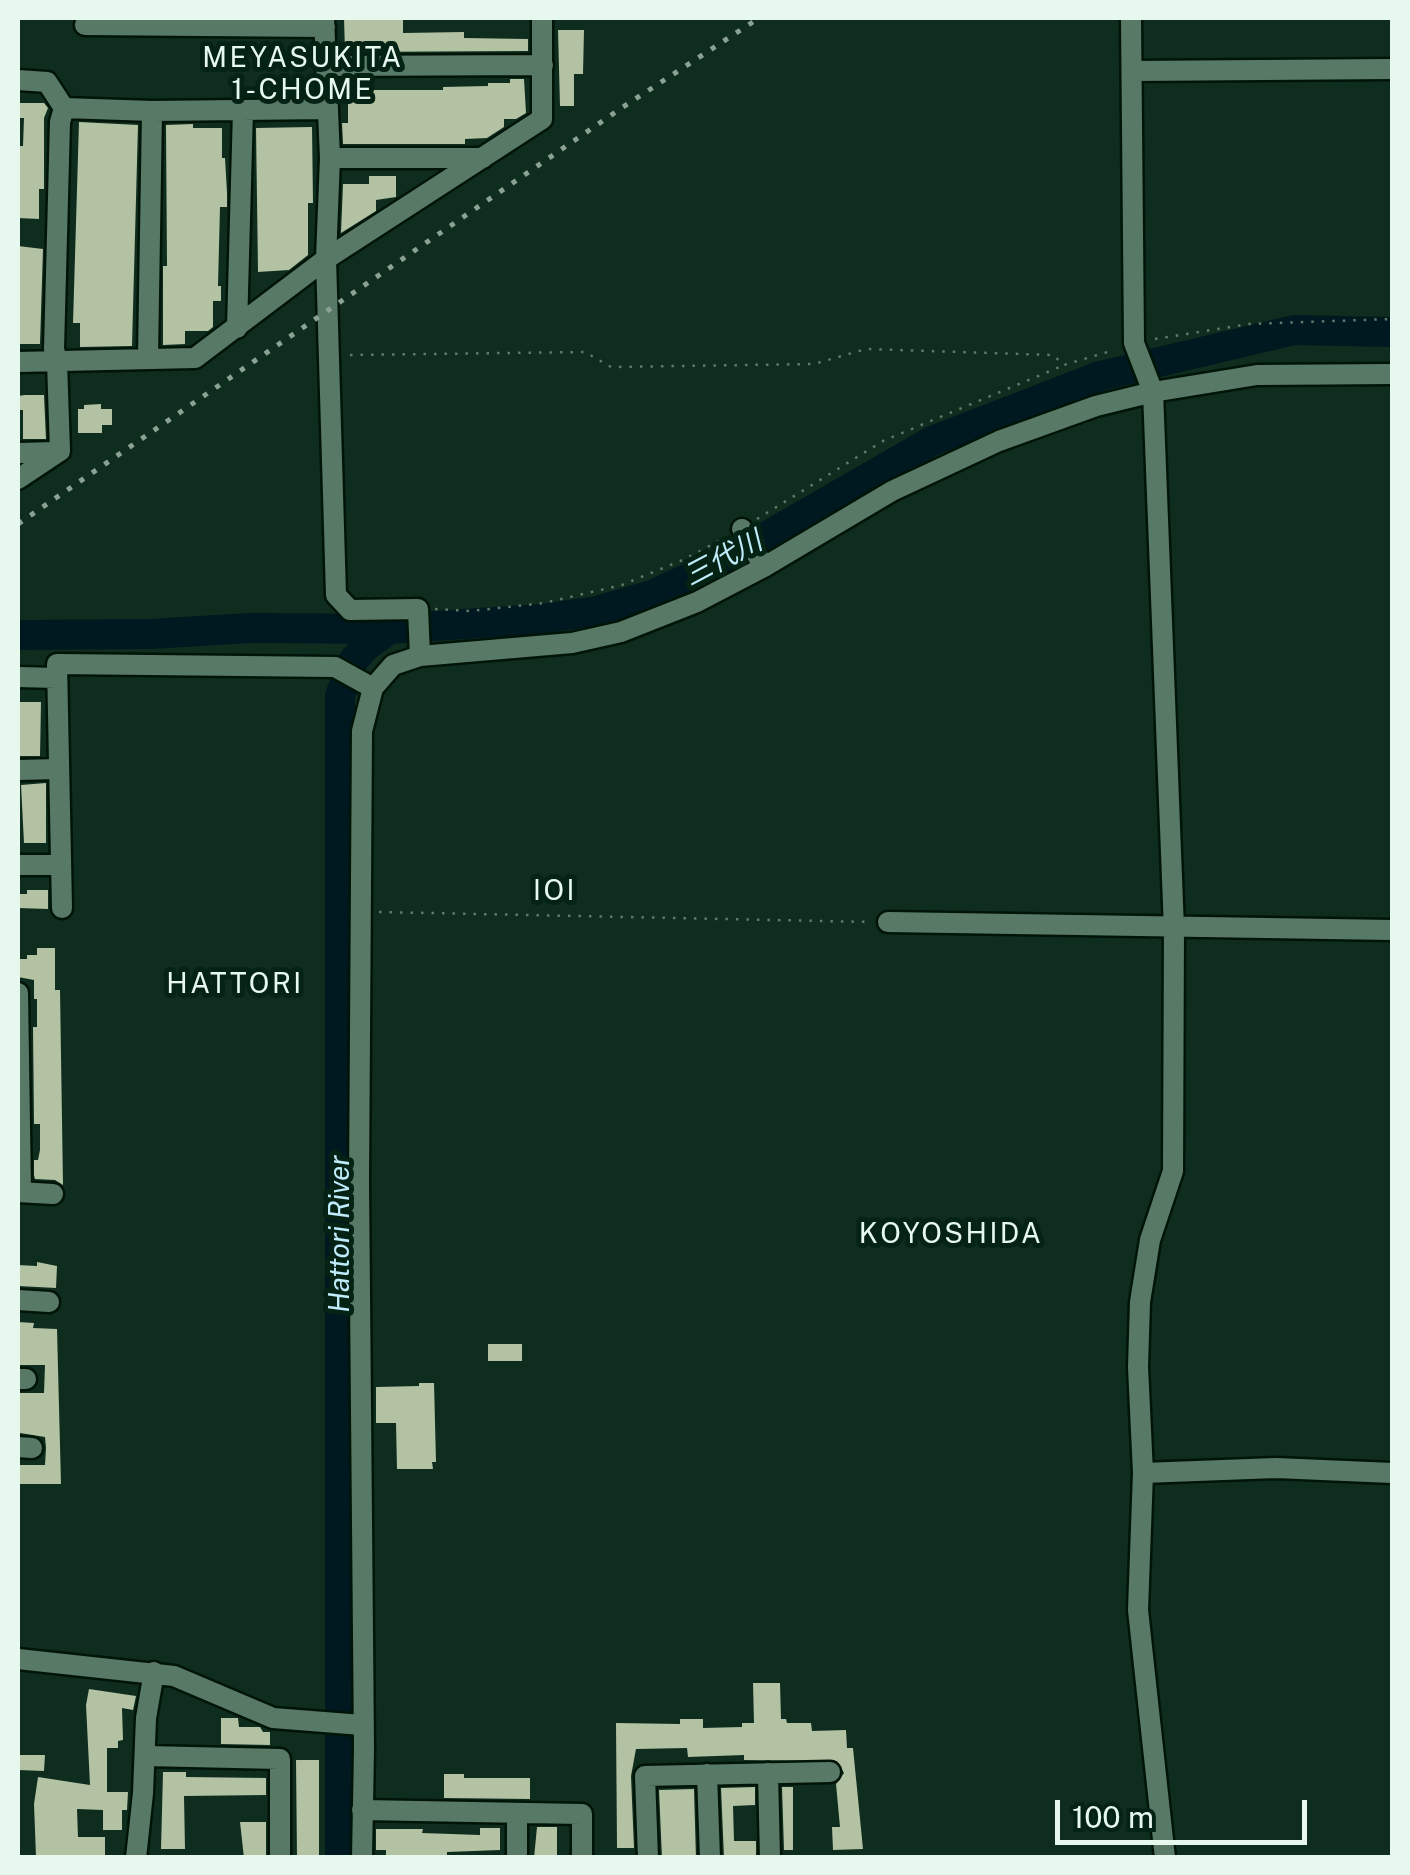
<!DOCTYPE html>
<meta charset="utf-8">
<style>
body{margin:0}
#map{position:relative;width:1410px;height:1875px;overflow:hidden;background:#0f2d1e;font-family:"Public Sans",sans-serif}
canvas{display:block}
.frame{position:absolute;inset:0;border:20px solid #e7f8ee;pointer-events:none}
.scale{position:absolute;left:1055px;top:1800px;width:252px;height:45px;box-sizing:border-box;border:5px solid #e7f8ee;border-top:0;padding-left:12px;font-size:30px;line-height:35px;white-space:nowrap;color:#e7f8ee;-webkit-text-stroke:8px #052315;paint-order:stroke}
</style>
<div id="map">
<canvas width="1410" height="1875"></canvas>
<div class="frame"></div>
<div class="scale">100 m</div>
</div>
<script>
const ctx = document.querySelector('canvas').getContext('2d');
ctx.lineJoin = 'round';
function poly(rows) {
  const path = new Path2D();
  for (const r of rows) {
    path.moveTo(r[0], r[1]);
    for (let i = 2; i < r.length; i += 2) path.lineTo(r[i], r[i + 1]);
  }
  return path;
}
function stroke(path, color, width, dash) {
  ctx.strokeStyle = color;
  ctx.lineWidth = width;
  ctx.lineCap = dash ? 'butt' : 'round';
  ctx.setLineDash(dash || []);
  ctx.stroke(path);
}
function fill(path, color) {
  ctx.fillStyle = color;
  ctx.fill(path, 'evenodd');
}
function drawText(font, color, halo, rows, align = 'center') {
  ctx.font = font + ' "Public Sans","Noto Sans JP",sans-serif';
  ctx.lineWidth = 10;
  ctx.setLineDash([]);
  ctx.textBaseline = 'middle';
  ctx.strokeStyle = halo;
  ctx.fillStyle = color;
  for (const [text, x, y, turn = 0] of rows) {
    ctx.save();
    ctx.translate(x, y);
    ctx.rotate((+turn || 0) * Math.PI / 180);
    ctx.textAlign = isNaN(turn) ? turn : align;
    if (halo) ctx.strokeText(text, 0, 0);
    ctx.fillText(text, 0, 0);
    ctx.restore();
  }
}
const river = poly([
 [18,635,150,634,250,628,390,629,539,619,597,611,652,595,722,562,932,441,1100,376,1294,330,1392,332],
 [340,1858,340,696,353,661,366,646,390,629]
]);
const building = poly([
 [344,18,403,18,403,33,464,32,464,38,528,39,528,51,345,52],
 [558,30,584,30,583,74,574,74,574,106,560,106],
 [510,79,524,79,526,113,516,119,504,119,504,127,487,138,465,139,465,144,343,144,342,123,348,123,348,90,443,90,443,87,488,86,488,83,510,83],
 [19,103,44,103,48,108,44,118,44,189,39,189,39,219,18,218,18,146,23,146,24,118,19,118],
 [79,122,138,125,132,346,80,347,80,323,73,323],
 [193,124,193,128,222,128,222,158,225,158,227,193,227,207,220,207,218,286,221,286,221,301,213,301,213,327,208,331,185,331,185,344,163,345,163,266,167,266,166,125],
 [312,127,313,203,308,203,308,255,289,270,258,272,256,128],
 [369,176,396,176,396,197,376,200,376,211,341,233,343,184,369,184],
 [18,246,43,249,40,344,18,344],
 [25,395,44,395,46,439,23,439,23,410,18,410,18,396],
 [101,404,101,409,112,409,112,425,102,425,102,433,78,433,78,409,84,409,84,405],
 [18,702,41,702,40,756,19,756],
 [46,783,46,843,24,843,21,785],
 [27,890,48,890,48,909,18,908,18,894,27,894],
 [37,948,55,948,55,990,60,990,63,1185,55,1180,35,1179,34,1175,34,1160,38,1160,40,1150,40,1124,34,1124,33,1027,37,1027,37,999,34,999,34,980,18,977,18,963,20,959,27,959,27,955,37,955],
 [37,1262,57,1266,56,1288,18,1286,18,1265,37,1266],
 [18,1322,34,1323,33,1328,57,1329,61,1484,18,1484,18,1465,45,1465,46,1448,45,1437,20,1433,18,1393,44,1393,45,1365,18,1365],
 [488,1344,522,1344,522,1361,488,1361],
 [419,1383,434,1383,436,1462,432,1462,433,1469,397,1469,396,1423,376,1423,376,1387,419,1386],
 [753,1683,780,1683,781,1719,786,1719,787,1723,811,1723,812,1731,846,1730,847,1748,853,1748,863,1849,833,1850,832,1827,840,1827,836,1784,844,1773,837,1761,744,1760,744,1755,688,1757,687,1748,636,1749,631,1776,634,1848,617,1848,616,1723,680,1724,680,1719,703,1719,703,1728,742,1727,742,1723,754,1723],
 [89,1689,136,1696,133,1710,122,1708,123,1740,118,1741,118,1748,107,1748,107,1792,128,1792,127,1810,122,1810,122,1830,103,1830,103,1810,77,1809,78,1837,105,1837,105,1855,36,1857,34,1804,38,1777,90,1785,86,1705],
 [221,1718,238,1718,239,1727,260,1727,263,1732,270,1732,270,1745,221,1744],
 [18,1755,45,1755,44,1771,18,1770],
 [296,1760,319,1760,319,1858,297,1858],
 [163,1772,186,1772,186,1777,266,1778,266,1795,184,1796,185,1849,161,1849],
 [444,1774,464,1774,464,1778,530,1778,530,1799,444,1798],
 [755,1787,755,1805,733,1806,734,1841,756,1841,756,1858,724,1858,721,1788],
 [782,1787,793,1787,793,1850,784,1850],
 [694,1789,696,1858,662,1858,659,1790],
 [240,1822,266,1822,266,1858,244,1858],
 [537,1827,557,1827,557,1858,534,1858],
 [480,1828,500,1828,500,1850,447,1852,447,1858,428,1858,386,1855,386,1850,376,1850,376,1829,423,1829,422,1833,480,1835]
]);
const path = poly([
 [1155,339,1249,324,1392,319],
 [350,355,585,352,611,367,814,364,866,349,1053,355,1064,365,1114,350],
 [757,519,883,441,1062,366],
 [435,609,471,611,544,603,622,585,685,559,724,538],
 [379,912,871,922]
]);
const minor = poly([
 [324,18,330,158,326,259,336,595,350,610,418,609,420,656],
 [1131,18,1134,343,1153,392,1174,929,1173,1171,1150,1240,1140,1302,1138,1367,1143,1473,1138,1610,1165,1858],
 [85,25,325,27],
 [327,66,543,65],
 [1132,71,1392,69],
 [18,80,47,82,64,108,60,122,54,349,57,362,60,451,18,479],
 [64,108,152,111,328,109],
 [330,158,483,158],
 [237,328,243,110],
 [148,357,152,111],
 [18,362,195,358,326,259,542,119,542,18],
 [18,453,56,452],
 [742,529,764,567],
 [18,677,57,678],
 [18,770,59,769],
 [18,865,61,865],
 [62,908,57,664,335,667,373,688],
 [888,922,1392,930],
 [18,993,21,1192],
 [18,1192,53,1194],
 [18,1300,49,1302],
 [18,1379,26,1379],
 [18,1447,32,1448],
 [1143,1473,1276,1468,1392,1473],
 [18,1659,174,1676,273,1718,362,1725],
 [145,1756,280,1759,280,1858],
 [768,1773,770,1858],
 [707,1774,710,1858],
 [362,1810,582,1814,582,1858],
 [136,1858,143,1793,146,1718,154,1672],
 [362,1858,364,1749,359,1182,362,731,373,688,393,665,420,656,572,643,621,632,697,602,764,567,892,491,999,441,1096,406,1153,392,1257,375,1392,374],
 [517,1858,517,1813],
 [648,1858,645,1776,830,1772]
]);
const rail = poly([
 [18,524,620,109,759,18]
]);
const neighbourhoodNames = [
 ["MEYASUKITA",303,58],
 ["1-CHOME",303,90],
 ["IOI",555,891],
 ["HATTORI",235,984],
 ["KOYOSHIDA",951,1234]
];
const waterNames = [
 ["三代川",723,559,-28],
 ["Hattori River",340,1234,-90]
];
stroke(river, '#001820', 30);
fill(building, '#b2c2a3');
stroke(minor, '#001508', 25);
stroke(path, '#60796c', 2.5, [2.5, 8]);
stroke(minor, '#597967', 20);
stroke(rail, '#8aa194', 5, [5, 10]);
ctx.letterSpacing = '2.5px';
drawText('28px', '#e7f8ee', '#052315', neighbourhoodNames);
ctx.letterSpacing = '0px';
drawText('italic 28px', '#bfebfa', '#052315', waterNames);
</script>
